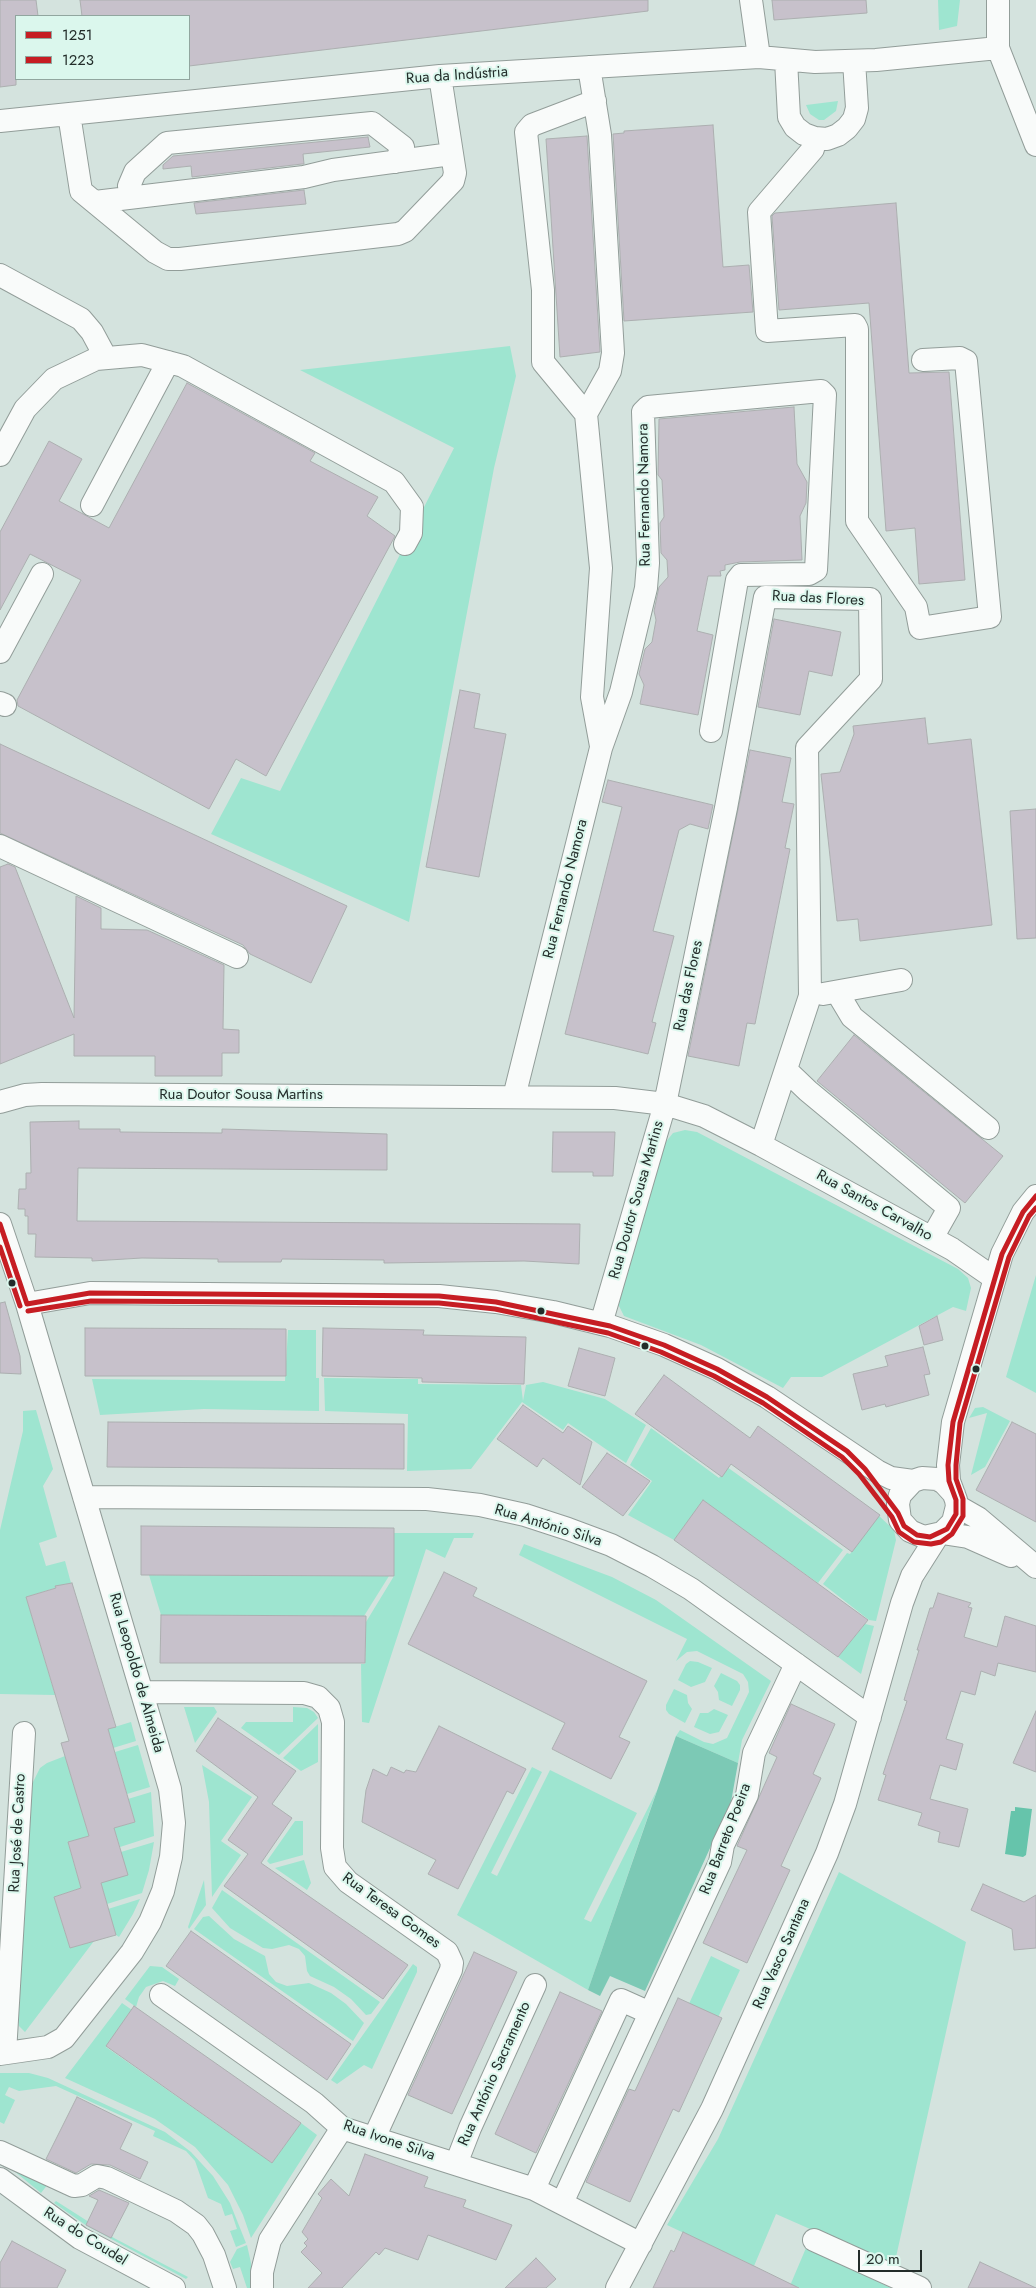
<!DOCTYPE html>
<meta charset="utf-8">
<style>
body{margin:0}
#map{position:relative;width:1036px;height:2288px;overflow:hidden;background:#d4e3de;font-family:Jost,sans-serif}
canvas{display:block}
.legend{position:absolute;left:15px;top:15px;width:175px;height:65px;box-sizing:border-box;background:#dbf7ed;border:1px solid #91a69f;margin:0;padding:6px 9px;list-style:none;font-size:15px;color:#232d2a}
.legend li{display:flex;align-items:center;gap:10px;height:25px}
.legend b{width:25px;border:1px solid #91a69f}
.scale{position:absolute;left:858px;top:2250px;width:64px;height:22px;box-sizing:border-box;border:2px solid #232d2a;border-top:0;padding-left:6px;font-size:15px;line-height:18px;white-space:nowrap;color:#232d2a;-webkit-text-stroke:4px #dbf7ed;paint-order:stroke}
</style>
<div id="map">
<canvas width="1036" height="2288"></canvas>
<ul class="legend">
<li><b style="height:6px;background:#c61d23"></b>1251</li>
<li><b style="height:6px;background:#c61d23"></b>1223</li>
</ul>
<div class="scale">20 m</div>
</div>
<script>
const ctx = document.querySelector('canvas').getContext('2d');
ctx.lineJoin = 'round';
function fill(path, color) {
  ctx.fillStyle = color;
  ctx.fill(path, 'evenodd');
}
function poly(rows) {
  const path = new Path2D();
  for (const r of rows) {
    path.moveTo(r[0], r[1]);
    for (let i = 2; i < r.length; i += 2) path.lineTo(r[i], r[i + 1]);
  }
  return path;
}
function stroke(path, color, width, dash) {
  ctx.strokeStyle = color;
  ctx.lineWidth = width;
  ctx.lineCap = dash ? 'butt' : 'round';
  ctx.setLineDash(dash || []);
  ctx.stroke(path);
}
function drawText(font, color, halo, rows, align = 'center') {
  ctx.font = font + ' Jost,sans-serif';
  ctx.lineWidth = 4;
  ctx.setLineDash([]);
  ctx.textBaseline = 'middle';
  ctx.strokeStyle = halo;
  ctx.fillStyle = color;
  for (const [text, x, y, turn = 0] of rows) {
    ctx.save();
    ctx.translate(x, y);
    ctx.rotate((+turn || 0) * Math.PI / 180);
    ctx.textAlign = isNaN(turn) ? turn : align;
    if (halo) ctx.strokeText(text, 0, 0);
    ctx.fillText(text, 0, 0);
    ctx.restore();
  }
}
const green = poly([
 [938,0,960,0,957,26,939,30],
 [838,101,836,111,824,120,819,120,810,114,806,105],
 [510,346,516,376,494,468,409,922,211,834,241,778,280,791,454,448,300,370],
 [685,1130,697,1132,958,1269,968,1278,971,1288,966,1311,953,1307,822,1377,791,1377,783,1388,701,1345,624,1316,618,1304,665,1143,673,1133],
 [1036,1275,1036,1393,1006,1377],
 [288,1330,316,1330,316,1378,319,1378,319,1411,204,1409,100,1415,92,1379,285,1381],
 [324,1378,418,1379,418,1384,521,1385,523,1401,526,1385,543,1382,605,1399,646,1425,626,1463,568,1423,563,1430,522,1402,471,1469,407,1471,408,1414,325,1411],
 [983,1407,1010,1421,985,1467,971,1475,987,1413,969,1418,975,1408],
 [36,1410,53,1469,43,1486,57,1537,39,1543,46,1566,65,1561,71,1583,26,1597,55,1695,0,1694,0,1530,23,1431,23,1411],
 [651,1428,719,1478,727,1467,843,1550,818,1583,703,1501,674,1540,628,1515,652,1481,630,1465],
 [878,1515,894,1530,896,1540,876,1621,869,1620,823,1584,847,1553,850,1554],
 [394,1533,474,1533,472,1538,454,1538,445,1558,426,1549,369,1723,362,1722,361,1664,365,1664,366,1622,394,1576],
 [524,1544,612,1577,656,1600,771,1681,742,1740,738,1763,676,1736,680,1730,704,1742,713,1744,727,1738,749,1692,748,1682,743,1674,697,1651,687,1652,676,1661,687,1639,519,1555],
 [149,1575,389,1576,364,1616,161,1615],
 [865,1624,874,1626,861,1674,838,1657],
 [690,1661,698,1662,712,1668,705,1682,691,1687,678,1680,686,1664],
 [721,1673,737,1681,740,1685,740,1690,732,1706,719,1700,718,1692,714,1686],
 [674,1689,687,1695,688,1703,692,1709,685,1723,669,1714,666,1710,666,1705],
 [184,1707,214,1707,217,1712,195,1743],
 [293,1707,307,1708,314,1712,318,1718,279,1755,241,1728,246,1722,293,1722],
 [714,1709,728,1715,719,1732,710,1734,694,1727,700,1713,708,1713],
 [131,1722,136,1741,113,1748,108,1729],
 [318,1724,318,1762,301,1771,283,1758],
 [138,1745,150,1787,127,1794,115,1752],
 [65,1756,89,1836,68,1843,81,1888,54,1897,70,1948,94,1941,25,2032,19,2026,18,2019,32,1784,40,1768,47,1763],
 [202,1765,252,1797,221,1841,241,1855,212,1897,209,1802],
 [532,1767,542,1772,491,1873,497,1876,550,1770,637,1813,584,1919,591,1922,657,1790,588,1990,457,1915],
 [151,1792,154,1836,120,1847,114,1828,135,1822,128,1799],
 [295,1821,303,1821,303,1855,270,1864,267,1861],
 [154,1842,149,1870,142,1893,107,1904,101,1883,121,1852],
 [304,1860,311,1883,307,1890,275,1868],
 [839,1872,966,1942,894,2266,776,2214,754,2266,667,2225,718,2139],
 [204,1880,206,1905,189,1929,188,1927],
 [222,1890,380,2002,371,2014,366,2015,351,1999,334,1987,310,1976,307,1971,305,1956,299,1949,289,1945,272,1949,263,1948,230,1928,212,1908],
 [140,1899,133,1914,119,1937,116,1935,108,1909],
 [209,1916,234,1939,265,1956,269,1974,276,1982,287,1986,309,1983,331,1993,346,2004,364,2023,353,2041,194,1929,203,1917],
 [711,1956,740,1970,716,2022,687,2008],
 [413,1964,417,1967,417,1972,372,2069,364,2065,337,2084,331,2080],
 [150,1966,162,1967,179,1979,175,1986,163,1981,146,1987,139,1997,136,2007,125,1999],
 [122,2003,132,2010,106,2047,272,2163,301,2123,317,2135,251,2238,243,2215,228,2185,195,2147,155,2119,65,2078],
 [0,2073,29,2073,48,2078,165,2132,191,2152,213,2176,230,2203,246,2243,236,2247,230,2231,237,2229,232,2214,225,2216,221,2204,208,2198,195,2161,186,2151,153,2136,155,2131,56,2086,19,2091,9,2087,5,2095,15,2100,4,2124,0,2122],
 [8,2166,48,2184,41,2193],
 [56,2201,114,2238,188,2277,186,2279,87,2226,54,2203],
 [247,2245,251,2263,253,2288,247,2288,240,2267,233,2269,230,2262,237,2249],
 [806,2248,891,2288,789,2288]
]);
const forest = poly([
 [676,1736,738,1763,731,1802,645,1991,610,1976,600,1996,588,1990]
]);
const water = poly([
 [1015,1807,1032,1809,1026,1855,1023,1857,1005,1854,1011,1811,1015,1811]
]);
const building = poly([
 [0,0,36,0,38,16,16,16,16,85,0,87,0,0],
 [80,0,648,0,648,11,189,66,189,16,82,16,80,0],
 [772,0,866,0,867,13,774,20,772,0],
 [713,125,723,267,749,265,753,312,624,321,613,134,624,133,624,131,713,125],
 [587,136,600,352,560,357,546,139,587,136],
 [368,137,370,147,303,154,304,164,302,164,192,177,191,166,163,169,163,165,173,156,368,137],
 [304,190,306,204,196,214,194,203,304,190],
 [896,203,909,373,949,372,965,580,919,584,915,528,886,531,869,303,779,310,772,216,775,213,896,203],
 [187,383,315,453,310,461,378,497,367,516,395,536,266,776,236,759,209,809,18,706,17,700,81,580,30,554,0,610,0,532,49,441,82,459,59,501,109,528,187,383],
 [794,407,797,464,807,482,806,503,800,516,802,560,740,562,725,565,725,570,720,571,721,576,708,576,697,631,713,635,698,715,640,704,644,685,639,674,645,649,652,642,656,620,654,611,659,587,668,577,667,560,661,553,660,523,664,517,662,480,658,475,659,419,794,407],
 [774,619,841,632,832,676,809,671,800,715,758,707,774,619],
 [460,690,480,694,474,728,506,734,479,877,426,867,460,690],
 [925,718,928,744,971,739,992,925,860,941,858,919,837,921,821,774,840,772,854,734,853,726,925,718],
 [0,744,347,906,311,983,250,954,243,945,0,833,0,744],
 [750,750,791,758,782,802,794,804,785,848,790,849,755,1024,747,1023,739,1066,688,1056,750,750],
 [608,780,713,805,708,829,690,824,679,830,653,931,674,936,652,1022,656,1023,648,1054,565,1034,622,807,602,802,608,780],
 [1036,809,1036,938,1017,939,1010,811,1036,809],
 [8,864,15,867,74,1018,76,896,101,908,101,929,147,930,224,965,223,1029,239,1030,239,1053,222,1053,222,1076,155,1076,155,1056,74,1056,74,1034,0,1064,0,867,8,864],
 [854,1035,1003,1156,965,1203,817,1081,854,1035],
 [79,1121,79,1129,120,1129,120,1132,222,1133,222,1129,387,1134,387,1170,78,1168,77,1221,580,1224,579,1264,524,1261,384,1263,384,1260,282,1259,281,1262,218,1262,218,1259,142,1258,92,1261,92,1258,35,1257,36,1234,28,1234,28,1216,25,1216,25,1209,18,1209,19,1189,26,1189,26,1173,31,1173,30,1122,79,1121],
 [553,1132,615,1132,613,1176,593,1176,593,1172,552,1172,553,1132],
 [5,1302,20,1356,21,1374,0,1373,0,1303,5,1302],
 [937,1316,943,1340,924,1345,919,1326,937,1316],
 [85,1328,286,1329,286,1376,85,1376,85,1328],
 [323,1328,424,1330,423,1335,526,1337,524,1384,422,1382,422,1378,322,1376,323,1328],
 [923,1347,930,1374,924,1375,929,1395,886,1407,885,1404,862,1410,853,1374,888,1366,885,1356,923,1347],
 [579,1348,615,1358,605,1396,568,1386,579,1348],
 [664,1375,750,1438,758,1426,880,1515,852,1552,731,1464,722,1477,635,1414,664,1375],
 [523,1405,563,1433,568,1426,592,1442,580,1485,543,1458,537,1467,497,1439,523,1405],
 [108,1422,404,1424,404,1469,107,1467,108,1422],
 [1012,1422,1036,1434,1036,1522,976,1490,1012,1422],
 [607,1453,650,1481,623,1516,582,1487,607,1453],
 [703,1500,868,1620,838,1657,674,1540,703,1500],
 [141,1526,394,1528,394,1576,141,1575,141,1526],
 [444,1572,477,1588,473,1596,647,1681,619,1737,630,1742,611,1779,552,1749,565,1723,408,1644,444,1572],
 [72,1583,116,1727,108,1729,135,1822,114,1828,128,1875,101,1883,116,1935,70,1948,54,1897,81,1888,68,1842,89,1836,61,1743,69,1741,26,1597,56,1588,55,1586,72,1583],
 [938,1593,971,1603,968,1607,972,1608,964,1637,997,1647,1005,1616,1036,1626,1036,1672,998,1663,995,1676,981,1671,975,1695,961,1691,946,1739,963,1744,956,1770,940,1765,930,1799,968,1809,959,1847,938,1842,940,1832,918,1825,922,1813,878,1800,886,1775,883,1774,907,1701,904,1700,919,1650,917,1650,930,1608,933,1608,938,1593],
 [161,1615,366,1616,365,1663,160,1663,161,1615],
 [791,1704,835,1724,813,1774,821,1778,781,1866,790,1870,747,1963,703,1943,747,1850,737,1846,777,1757,769,1753,791,1704],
 [1036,1711,1036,1772,1013,1763,1036,1711],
 [218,1718,296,1771,272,1804,292,1818,261,1863,408,1965,383,1999,224,1886,248,1854,228,1840,258,1797,196,1751,218,1718],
 [439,1726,526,1769,513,1794,507,1791,458,1889,428,1874,436,1860,362,1822,366,1790,373,1769,387,1776,391,1767,404,1773,406,1770,416,1772,439,1726],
 [983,1884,1024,1902,1036,1895,1036,1948,1014,1950,1012,1929,971,1910,983,1884],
 [191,1931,351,2044,327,2080,166,1966,191,1931],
 [474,1952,517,1972,452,2114,408,2095,474,1952],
 [560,1992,602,2011,536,2153,495,2134,560,1992],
 [678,1998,722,2018,679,2112,673,2109,630,2202,586,2182,629,2089,635,2091,678,1998],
 [134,2006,301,2123,272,2163,106,2046,134,2006],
 [77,2097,132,2124,120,2149,148,2162,140,2179,110,2165,91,2164,76,2173,46,2159,77,2097],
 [365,2154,428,2177,424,2187,466,2200,463,2207,512,2225,496,2260,428,2235,418,2260,385,2248,379,2255,376,2252,342,2288,308,2288,322,2273,301,2252,307,2246,304,2243,308,2239,302,2232,322,2198,318,2194,331,2179,349,2196,365,2154],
 [99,2190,129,2203,111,2238,86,2225,98,2200,89,2196,99,2190],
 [683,2232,754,2266,799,2288,653,2288,671,2250,674,2252,683,2232],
 [12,2241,66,2270,57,2288,0,2288,0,2263,12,2241],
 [536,2258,556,2279,546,2288,505,2288,536,2258],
 [980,2262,1036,2288,968,2288,980,2262]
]);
const minor = poly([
 [751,0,759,57],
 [998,48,998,0],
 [786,60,789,117,795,127,804,134,815,138,827,139,838,135,847,128,854,119,857,108,854,61],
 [595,101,532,125,526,132,543,290,543,362,586,414,601,568,592,697,601,746],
 [69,114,81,191,155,252,168,259,180,259,398,234,405,231,453,181,455,173,440,76],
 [0,121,440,76,759,57,815,62,876,60,998,48,1036,145],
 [815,138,813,149,759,212,767,331,855,325,857,329,857,521,916,607,920,628,990,617,966,361,960,358,923,360],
 [135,197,129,186,135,172,167,143,372,123,403,147,395,162],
 [95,202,304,177,333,170,451,154],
 [0,275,81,319,92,332,106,358],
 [586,414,610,371,613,353,600,135,589,67],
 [0,455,25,409,54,379,96,359,142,355,183,366,394,482,412,507,411,533,405,544],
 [92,505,168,362],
 [0,652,42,574],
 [0,703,5,705],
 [0,846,237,957],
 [837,992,852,1017,988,1128],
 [823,994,901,980],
 [786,1070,808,1091,949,1208,932,1238],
 [514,1097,601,748,621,692,646,588,648,563,643,412,648,407,821,391,825,395,816,570,809,574,741,575,737,580,711,731],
 [0,1102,25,1095,42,1094,615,1098,665,1104,601,1324],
 [761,1145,810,996,807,748,871,679,870,599,765,597,726,808,665,1104,704,1116,761,1145,952,1249,994,1278],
 [0,1224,27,1304,155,1737,170,1789,174,1823,171,1857,163,1891,150,1922,132,1952,64,2038,48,2047,0,2054],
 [27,1304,90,1293,439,1296,496,1302,553,1312,610,1326,664,1345,717,1369,767,1397,877,1471,891,1478,913,1481],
 [954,1494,944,1483,937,1479,922,1478,913,1481,900,1495,898,1504,900,1520,910,1531,924,1537,942,1533,953,1522,957,1506,956,1500,949,1481,948,1465,953,1422,1002,1254,1023,1212,1036,1196],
 [84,1497,427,1499,480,1505,525,1515,568,1529,611,1545,652,1566,691,1589,870,1717],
 [957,1506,978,1518,1036,1567],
 [942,1533,968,1537,1011,1556],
 [142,1692,304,1693,318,1697,329,1708,333,1722,332,1848,335,1867,348,1882,447,1952,452,1963,451,1970,374,2138],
 [161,1995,314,2103,342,2128,534,2189,641,2244],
 [5,2053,24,1733],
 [0,2152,74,2186,82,2185,97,2176,107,2178,176,2211,196,2225,203,2234,214,2255,225,2288],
 [456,2164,470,2128,535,1985],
 [0,2179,80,2238,174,2288],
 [534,2189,621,2000,650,2013],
 [562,2203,720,1862,723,1845,747,1795,754,1753,796,1664],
 [814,2240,920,2288],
 [262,2288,262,2272,270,2240,342,2128],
 [617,2288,712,2109,827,1853,845,1804,902,1603,912,1576,938,1535]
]);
const bus1 = poly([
 [0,1224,27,1304],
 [27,1304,90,1293,439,1296,496,1302,610,1326,664,1345,717,1369,767,1397,847,1451,865,1469,898,1513,904,1526,917,1535,930,1537,947,1529,956,1514,956,1500,949,1481,948,1465,953,1422,1002,1254,1023,1212,1036,1196]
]);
const bus2 = poly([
 [0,1247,20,1306],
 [28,1311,91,1301,439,1303,495,1309,608,1333,661,1352,714,1376,763,1403,842,1457,859,1474,892,1517,899,1532,914,1542,931,1544,941,1542,952,1534,963,1516,963,1499,956,1479,956,1465,960,1423,1009,1257,1029,1216,1036,1208]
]);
const markers = [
 [12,1283,4.5,"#232d2a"],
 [541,1311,4.5,"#232d2a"],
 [645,1346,4.5,"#232d2a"],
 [976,1369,4.5,"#232d2a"]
];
const streetNames = [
 ["Rua da Indústria",457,76,-4],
 ["Rua Fernando Namora",645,495,-91],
 ["Rua das Flores",818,599,3],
 ["Rua Fernando Namora",566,889,-76],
 ["Rua das Flores",689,986,-78],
 ["Rua Doutor Sousa Martins",241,1095],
 ["Rua Doutor Sousa Martins",637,1200,-74],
 ["Rua Santos Carvalho",874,1206,29],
 ["Rua António Silva",548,1526,17],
 ["Rua Leopoldo de Almeida",136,1673,74],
 ["Rua José de Castro",18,1833,-87],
 ["Rua Barreto Poeira",726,1839,-69],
 ["Rua Teresa Gomes",391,1911,36],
 ["Rua Vasco Santana",782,1954,-66],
 ["Rua António Sacramento",495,2074,-66],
 ["Rua Ivone Silva",389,2141,19],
 ["Rua do Coudel",85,2237,32]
];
fill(green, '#9ee5d0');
fill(forest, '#7cc9b5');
fill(water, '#66c4ab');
fill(building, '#c7c1cb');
stroke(building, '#acafb0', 1);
stroke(minor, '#929d99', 24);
stroke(minor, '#f9fbfa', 22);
stroke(bus1, '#c61d23', 5);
stroke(bus2, '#c61d23', 5);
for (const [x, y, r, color] of markers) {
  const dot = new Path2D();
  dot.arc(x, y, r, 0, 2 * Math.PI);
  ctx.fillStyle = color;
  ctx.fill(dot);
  stroke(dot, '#dbf7ed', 2);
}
drawText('15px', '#232d2a', '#dbf7ed', streetNames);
</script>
